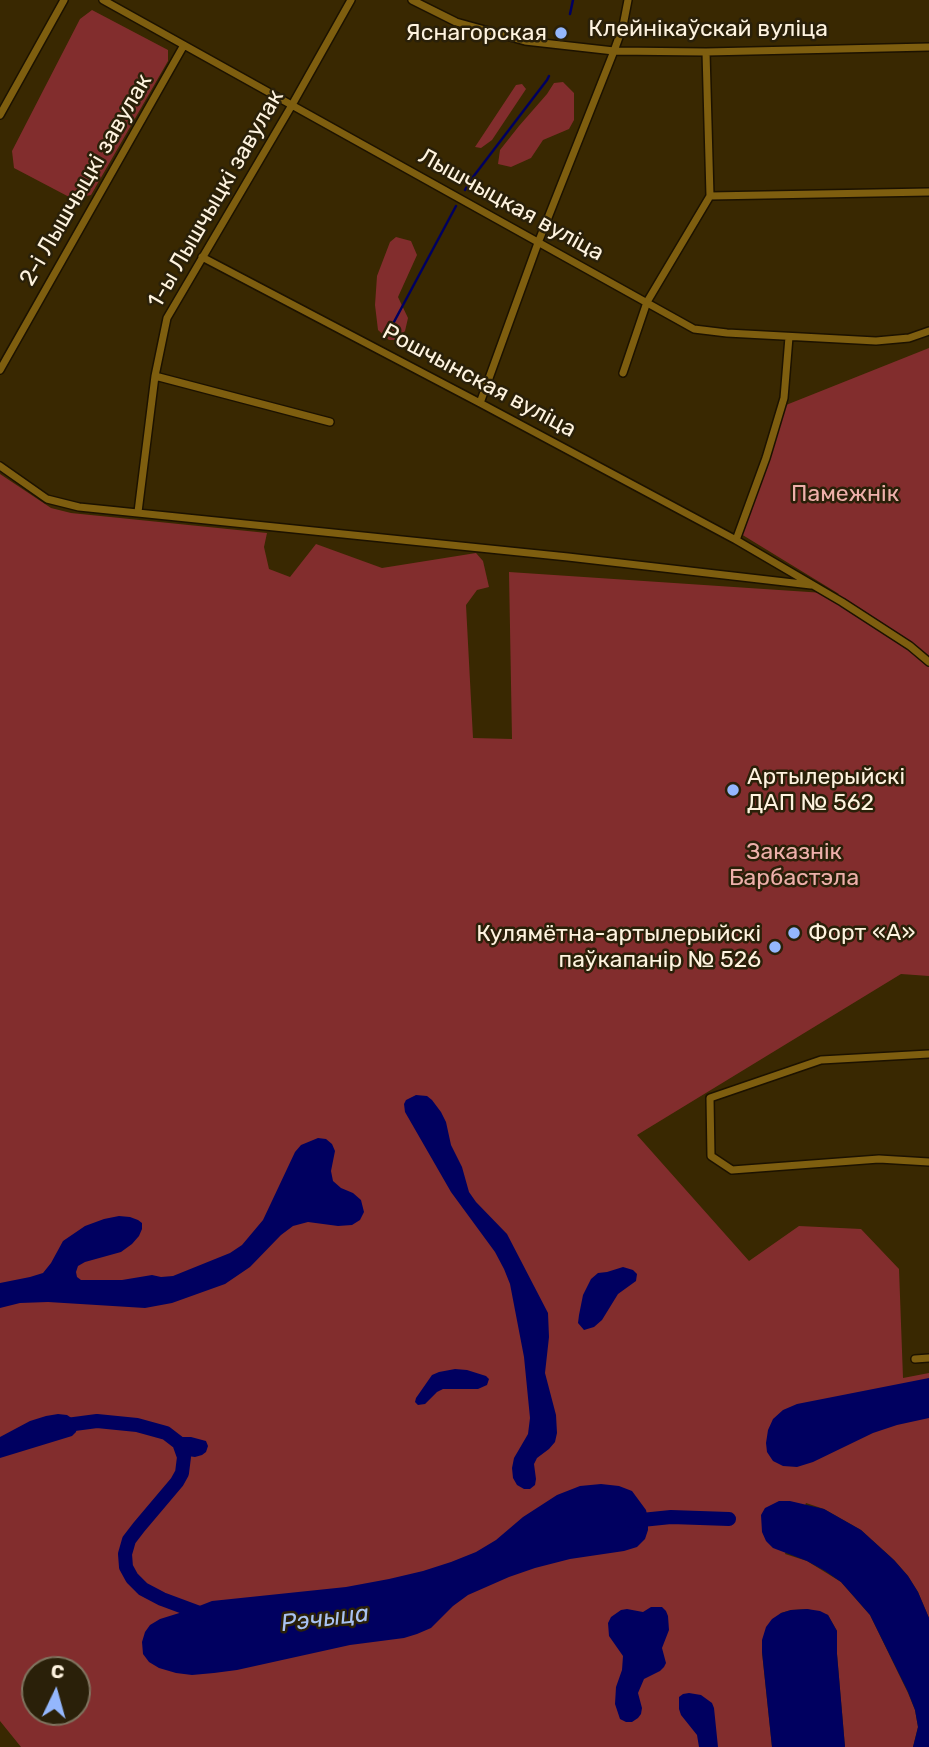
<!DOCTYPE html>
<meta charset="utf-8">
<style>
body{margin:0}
#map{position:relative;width:929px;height:1747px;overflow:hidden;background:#392801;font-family:Rubik,sans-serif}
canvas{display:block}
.north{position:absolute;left:21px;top:1656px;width:70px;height:70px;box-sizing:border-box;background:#2a2009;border:2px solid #7f745f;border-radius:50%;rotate:5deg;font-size:19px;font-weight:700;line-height:28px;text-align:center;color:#fef3df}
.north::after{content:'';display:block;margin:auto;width:24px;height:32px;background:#94b7fd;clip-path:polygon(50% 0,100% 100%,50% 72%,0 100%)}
</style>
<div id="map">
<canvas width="929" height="1747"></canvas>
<div class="north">С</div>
</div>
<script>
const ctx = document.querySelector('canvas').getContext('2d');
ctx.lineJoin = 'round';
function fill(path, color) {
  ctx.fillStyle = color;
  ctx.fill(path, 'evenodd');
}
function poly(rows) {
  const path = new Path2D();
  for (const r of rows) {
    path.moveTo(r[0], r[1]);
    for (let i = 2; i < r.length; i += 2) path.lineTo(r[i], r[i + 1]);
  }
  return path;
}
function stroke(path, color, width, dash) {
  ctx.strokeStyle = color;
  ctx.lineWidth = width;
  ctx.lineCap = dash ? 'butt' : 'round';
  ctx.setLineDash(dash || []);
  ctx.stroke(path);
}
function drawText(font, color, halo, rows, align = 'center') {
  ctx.font = font + ' Rubik,sans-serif';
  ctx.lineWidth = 5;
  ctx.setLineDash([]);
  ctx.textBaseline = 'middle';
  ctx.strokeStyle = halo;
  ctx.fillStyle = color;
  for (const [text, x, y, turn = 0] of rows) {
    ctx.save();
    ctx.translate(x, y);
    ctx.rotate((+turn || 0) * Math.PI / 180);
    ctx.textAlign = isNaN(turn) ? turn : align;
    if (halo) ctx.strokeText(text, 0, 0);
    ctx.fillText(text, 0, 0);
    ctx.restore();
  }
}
const green = poly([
 [92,10,168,50,168,61,91,195,73,199,14,168,12,151,80,19],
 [563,82,574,93,574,120,569,129,543,140,531,158,511,167,498,164,500,150,519,126,547,94,554,83],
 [522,84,526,89,492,140,481,148,475,147,516,85],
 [396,237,411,241,417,255,398,297,408,318,405,331,396,340,389,340,378,330,375,305,377,276,390,242],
 [929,348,929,976,901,974,637,1135,749,1261,799,1226,861,1229,899,1269,903,1378,929,1373,929,1618,918,1592,908,1576,894,1560,861,1530,824,1509,806,1503,785,1554,807,1561,841,1582,870,1615,908,1693,915,1710,918,1727,913,1747,845,1747,837,1654,837,1631,828,1615,807,1609,791,1610,781,1613,762,1652,772,1747,21,1747,0,1721,0,474,51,508,71,513,267,533,264,547,269,569,290,577,316,544,382,568,476,553,483,561,489,587,477,590,466,605,473,738,512,739,509,572,839,594,741,534,786,405],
 [35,1670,77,1670,77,1712,35,1712]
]);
const water = poly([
 [416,1095,427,1096,432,1100,441,1112,446,1122,451,1145,462,1167,469,1192,476,1202,507,1234,548,1313,549,1337,545,1373,556,1415,557,1433,555,1442,549,1449,537,1458,534,1464,536,1479,535,1485,530,1489,524,1489,517,1485,513,1478,512,1468,514,1458,528,1434,530,1418,524,1357,510,1284,504,1269,495,1252,451,1192,405,1112,404,1104,406,1100],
 [318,1138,326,1139,332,1144,335,1151,331,1171,333,1181,341,1188,353,1193,361,1200,364,1212,360,1220,352,1225,338,1226,308,1222,293,1226,281,1235,250,1267,225,1284,172,1303,145,1308,48,1302,20,1303,0,1308,0,1283,30,1277,43,1273,51,1263,63,1241,85,1226,104,1219,119,1216,130,1217,138,1220,142,1223,142,1229,139,1236,132,1244,121,1252,85,1262,78,1266,76,1272,77,1277,81,1280,122,1280,152,1275,161,1277,173,1276,230,1253,242,1245,263,1220,295,1152,301,1145],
 [623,1267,633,1270,637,1274,636,1281,618,1294,602,1320,594,1327,584,1330,578,1323,579,1315,583,1295,591,1279,598,1273,607,1272],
 [455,1369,467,1370,486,1376,489,1379,487,1385,478,1389,443,1389,437,1392,425,1404,418,1405,415,1402,416,1398,432,1375,439,1372],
 [929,1378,929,1418,897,1425,873,1433,813,1462,797,1467,783,1466,773,1461,767,1452,766,1443,768,1430,773,1419,783,1410,797,1404],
 [58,1414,67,1415,73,1419,77,1425,76,1432,72,1436,0,1458,0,1437,30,1421,46,1416],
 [183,1437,191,1437,206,1441,208,1446,206,1452,202,1455,195,1457,187,1456,178,1452,175,1444,177,1440],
 [601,1484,619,1486,632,1491,646,1510,648,1519,648,1530,645,1539,637,1547,624,1551,570,1559,535,1568,509,1577,468,1595,453,1606,431,1628,417,1634,404,1638,350,1645,237,1670,214,1673,192,1675,176,1673,159,1668,149,1662,143,1654,142,1642,145,1632,150,1625,160,1619,189,1610,212,1601,346,1587,389,1579,423,1571,451,1562,476,1552,496,1540,523,1517,557,1495,580,1486],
 [779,1501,790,1501,824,1509,861,1530,894,1560,908,1576,918,1592,929,1618,929,1747,913,1747,918,1727,915,1710,908,1692,870,1615,856,1599,841,1582,825,1571,807,1561,773,1548,766,1541,762,1532,761,1515,765,1508],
 [651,1607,662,1607,666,1611,668,1616,669,1630,662,1648,666,1663,664,1667,660,1671,644,1679,638,1693,642,1708,641,1714,638,1718,632,1722,626,1722,620,1719,615,1704,616,1687,622,1670,623,1656,609,1636,608,1623,611,1617,621,1610,627,1609,643,1612],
 [807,1609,820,1611,828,1615,837,1631,837,1654,845,1747,772,1747,762,1652,762,1640,766,1627,772,1619,781,1613,791,1610],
 [689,1693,701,1695,712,1703,714,1708,718,1747,699,1747,697,1735,681,1715,679,1709,679,1697,683,1694]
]);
const stream = poly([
 [570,14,573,0],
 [465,190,473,177,547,80,549,76],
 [387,335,456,206]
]);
const river = poly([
 [59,1426,97,1421,137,1425,166,1433,179,1443,184,1457,182,1473,177,1482,139,1527,129,1540,125,1554,126,1567,132,1578,143,1589,162,1599,205,1615],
 [632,1521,671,1517,729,1519]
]);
const minor = poly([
 [103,0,694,329,727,333,876,341,909,338,929,331],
 [412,0,456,22,525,41,614,51,706,52,929,47],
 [0,115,64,0],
 [710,196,929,192],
 [202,257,480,403,736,540,842,602,910,646,929,662],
 [0,370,184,45],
 [623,373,647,302,710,196,706,52],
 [155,376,330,422],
 [480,403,538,243,614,51,623,26,628,0],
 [0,466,47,499,79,507,568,557,811,585],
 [138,512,155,376,167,318,292,105,351,0],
 [736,540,766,458,784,398,789,337],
 [929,1054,821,1060,710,1098,711,1156,732,1170,879,1159,929,1162],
 [915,1359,929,1358]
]);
const markers = [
 [561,33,7,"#94b7fd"],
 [733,790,7,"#94b7fd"],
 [794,933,7,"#94b7fd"],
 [775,947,7,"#94b7fd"]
];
const streetNames = [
 ["Клейнікаўскай вуліца",708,29],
 ["2-і Лышчыцкі завулак",86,180,-60],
 ["1-ы Лышчыцкі завулак",216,199,-60],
 ["Лышчыцкая вуліца",511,205,29],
 ["Рошчынская вуліца",479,381,28]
];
const poiNames = [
 ["Яснагорская",547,33],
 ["Артылерыйскі",747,777,"left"],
 ["ДАП № 562",747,803,"left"],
 ["Форт «А»",808,933,"left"],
 ["Кулямётна-артылерыйскі",761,934],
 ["паўкапанір № 526",761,960]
];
const parkNames = [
 ["Памежнік",845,494],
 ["Заказнік",794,852],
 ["Барбастэла",794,878]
];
const waterNames = [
 ["Рэчыца",325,1619,-7]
];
fill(green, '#822d2d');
fill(water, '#000060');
stroke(stream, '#000060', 2.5);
stroke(river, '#000060', 14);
stroke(minor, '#1c1200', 10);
stroke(minor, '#7e5e0f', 7);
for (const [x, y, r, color] of markers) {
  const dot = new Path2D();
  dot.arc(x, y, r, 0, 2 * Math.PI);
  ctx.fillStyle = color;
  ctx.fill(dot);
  stroke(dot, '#2a2009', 2.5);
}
drawText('23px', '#fef3df', '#2a2009', streetNames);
drawText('23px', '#fef3df', '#2a2009', poiNames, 'right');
drawText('23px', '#eeb0ab', '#2a2009', parkNames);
drawText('italic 24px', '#a9c2f2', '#2a2009', waterNames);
</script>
